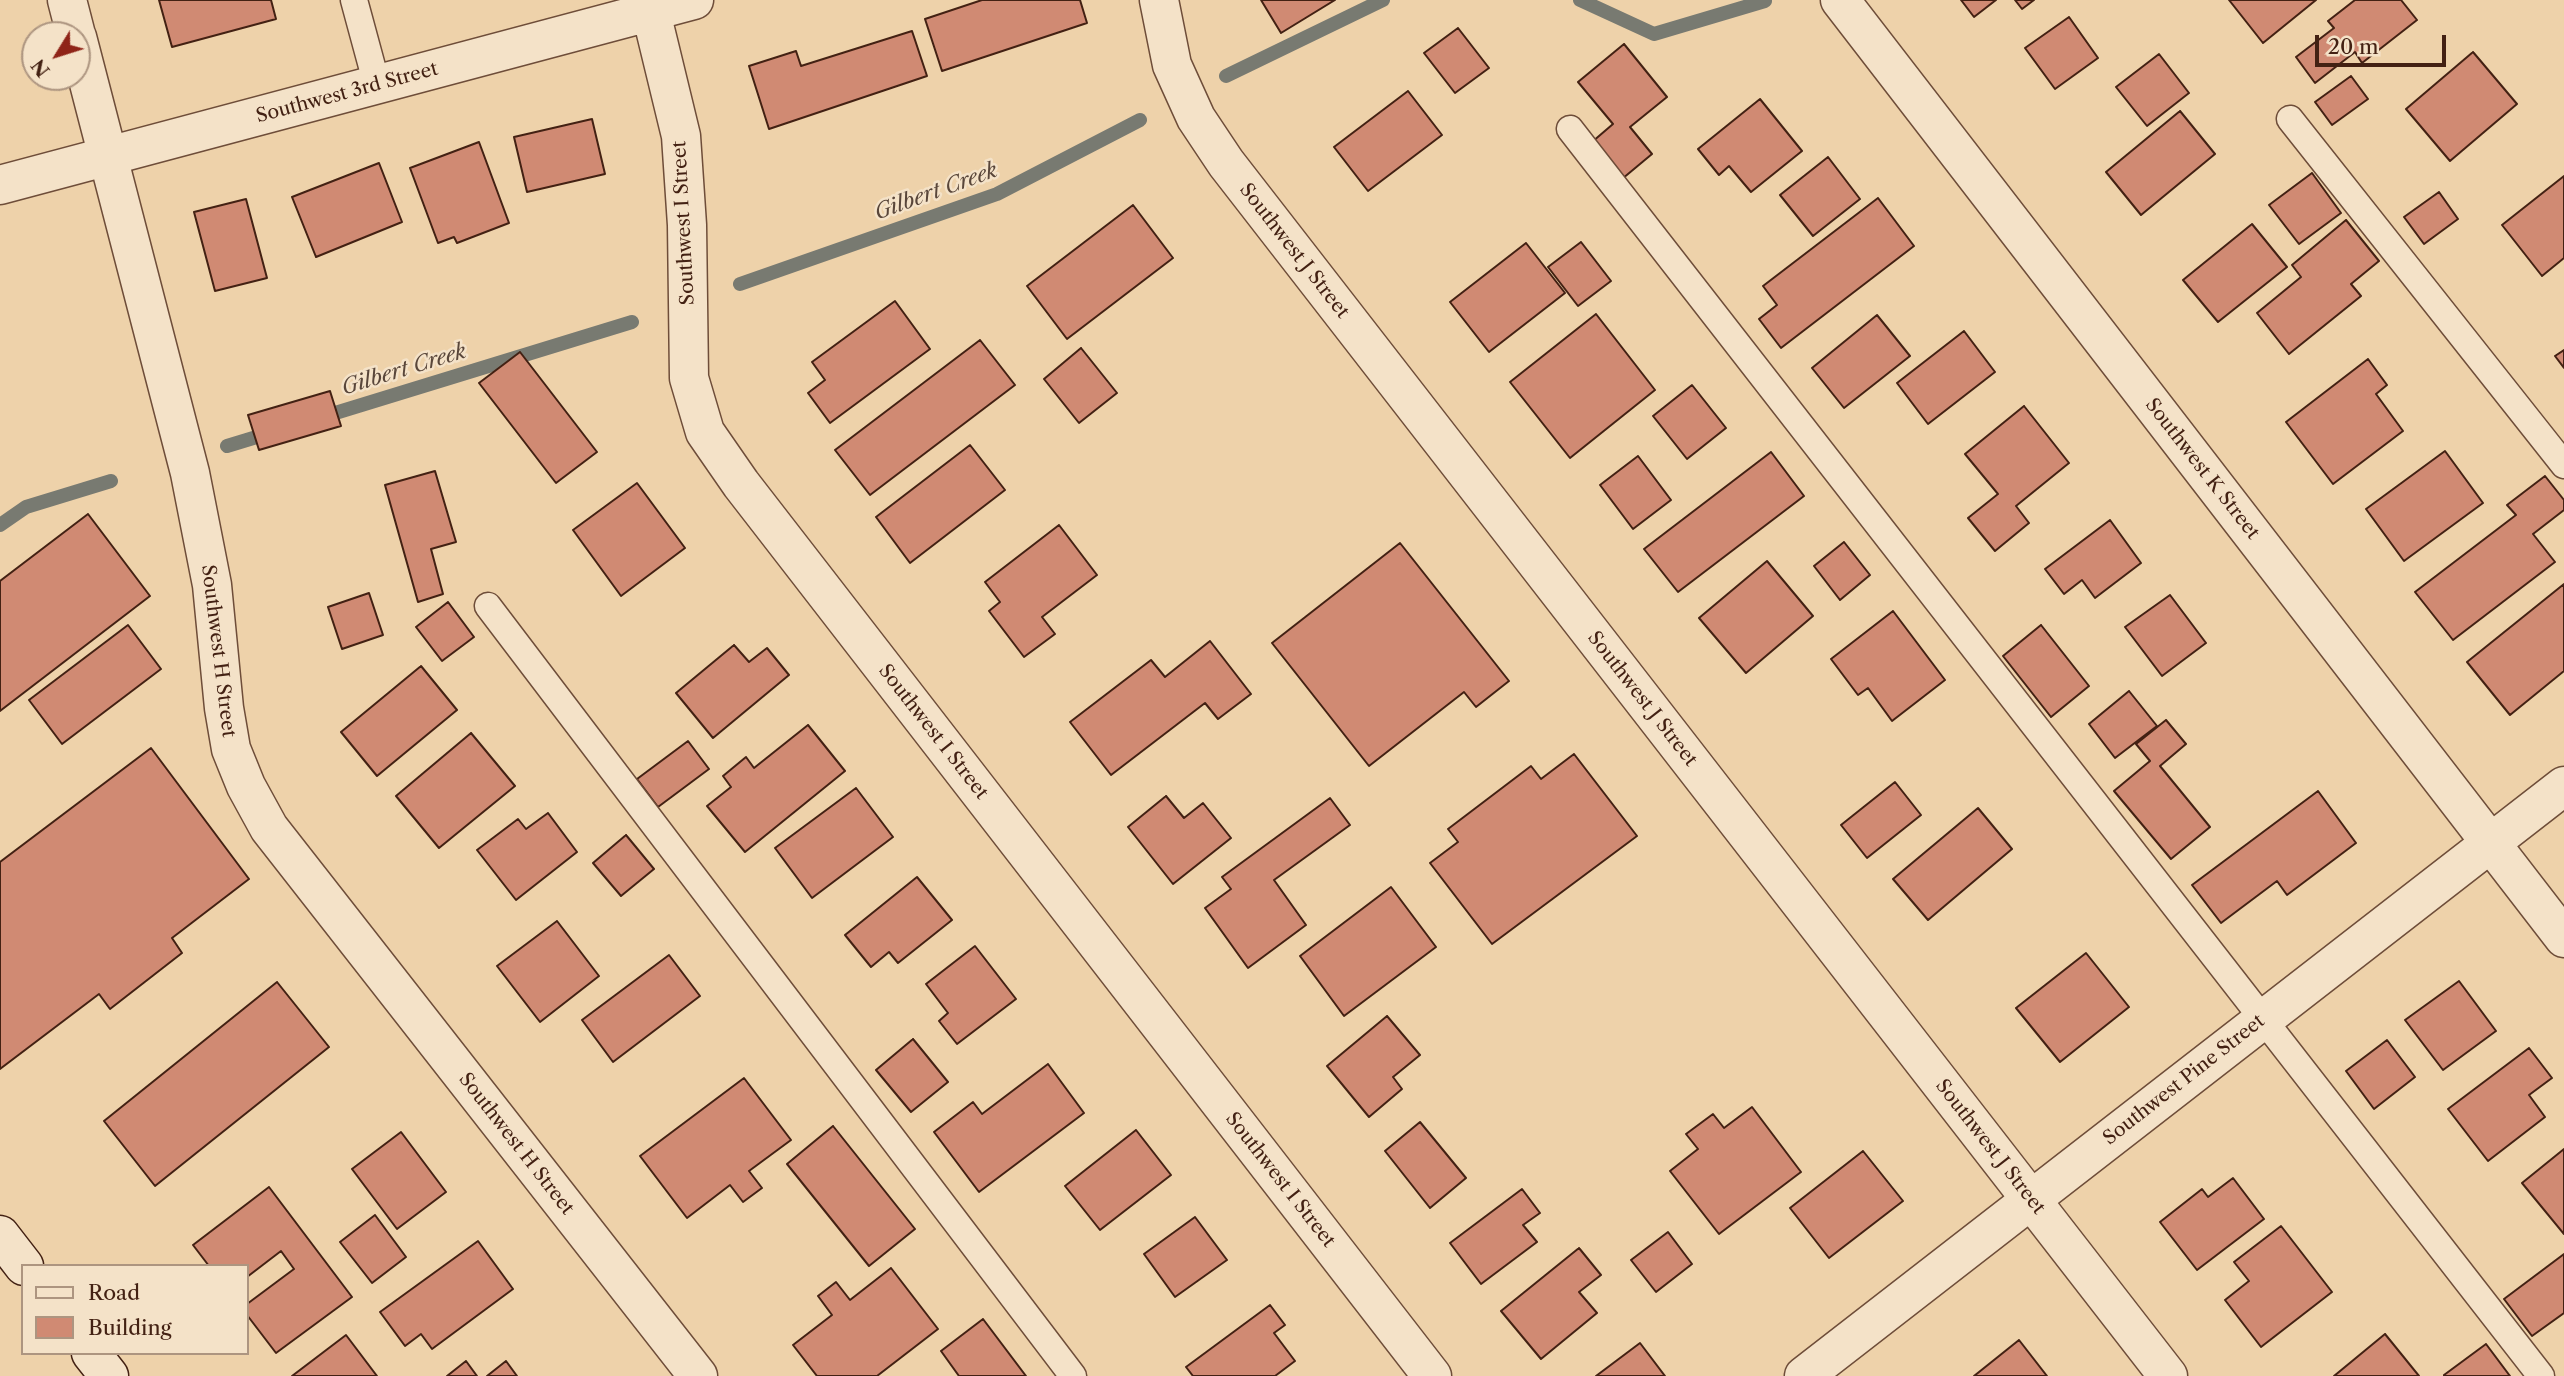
<!DOCTYPE html>
<style>
body{margin:0}
#map{position:relative;width:2564px;height:1376px;overflow:hidden;background:#eed2aa;font-family:"Libre Caslon Text",serif}
canvas{display:block}
.legend{position:absolute;left:21px;top:1264px;width:228px;height:91px;box-sizing:border-box;background:#f4e2c8;border:2px solid #ad9580;margin:0;padding:9px 12px;list-style:none;font-size:21px;color:#432113}
.legend li{display:flex;align-items:center;gap:14px;height:35px}
.legend b{width:35px;border:2px solid #ad9580}
.north{position:absolute;left:21px;top:21px;width:70px;height:70px;box-sizing:border-box;background:#f4e2c8;border:2px solid #ad9580;border-radius:50%;rotate:232deg;font-size:19px;font-weight:700;line-height:28px;text-align:center;color:#432113}
.north::after{content:'';display:block;margin:auto;width:24px;height:32px;background:#8f2418;clip-path:polygon(50% 0,100% 100%,50% 72%,0 100%)}
.scale{position:absolute;left:2315px;top:35px;width:131px;height:32px;box-sizing:border-box;border:4px solid #432113;border-top:0;padding-left:9px;font-size:21px;line-height:24px;white-space:nowrap;color:#432113;-webkit-text-stroke:5px #f4e2c8;paint-order:stroke}
</style>
<div id="map">
<canvas width="2564" height="1376"></canvas>
<ul class="legend">
<li><b style="height:9px;background:#f4e2c8"></b>Road</li>
<li><b style="height:19px;background:#d08a73"></b>Building</li>
</ul>
<div class="north">N</div>
<div class="scale">20 m</div>
</div>
<script>
const ctx = document.querySelector('canvas').getContext('2d');
ctx.lineJoin = 'round';
function poly(rows) {
  const path = new Path2D();
  for (const r of rows) {
    path.moveTo(r[0], r[1]);
    for (let i = 2; i < r.length; i += 2) path.lineTo(r[i], r[i + 1]);
  }
  return path;
}
function stroke(path, color, width, dash) {
  ctx.strokeStyle = color;
  ctx.lineWidth = width;
  ctx.lineCap = dash ? 'butt' : 'round';
  ctx.setLineDash(dash || []);
  ctx.stroke(path);
}
function fill(path, color) {
  ctx.fillStyle = color;
  ctx.fill(path, 'evenodd');
}
function drawText(font, color, halo, rows, align = 'center') {
  ctx.font = font + ' "Libre Caslon Text",serif';
  ctx.lineWidth = 5;
  ctx.setLineDash([]);
  ctx.textBaseline = 'middle';
  ctx.strokeStyle = halo;
  ctx.fillStyle = color;
  for (const [text, x, y, turn = 0] of rows) {
    ctx.save();
    ctx.translate(x, y);
    ctx.rotate((+turn || 0) * Math.PI / 180);
    ctx.textAlign = isNaN(turn) ? turn : align;
    if (halo) ctx.strokeText(text, 0, 0);
    ctx.fillText(text, 0, 0);
    ctx.restore();
  }
}
const stream = poly([
 [1580,0,1654,34,1765,1],
 [1226,76,1383,0],
 [740,284,997,194,1140,120],
 [319,418,632,322],
 [227,446,273,432],
 [0,525,26,507,111,481]
]);
const building = poly([
 [159,0,271,0,276,19,172,47,159,0],
 [982,0,1080,0,1087,23,942,71,925,19,982,0],
 [1261,0,1335,0,1281,33,1261,0],
 [1961,0,1996,0,1974,17,1961,0],
 [2015,0,2034,0,2022,9,2015,0],
 [2229,0,2316,0,2263,43,2229,0],
 [2355,0,2401,0,2417,20,2362,63,2355,52,2315,83,2296,57,2334,28,2328,21,2355,0],
 [2069,17,2098,58,2055,89,2025,48,2069,17],
 [1458,28,1489,68,1455,93,1424,53,1458,28],
 [912,31,927,76,769,129,749,66,796,51,801,66,912,31],
 [1624,44,1667,97,1630,127,1652,154,1622,179,1592,142,1613,124,1578,82,1624,44],
 [2473,52,2517,104,2450,161,2406,109,2473,52],
 [2159,54,2189,93,2147,126,2116,87,2159,54],
 [2351,76,2368,99,2332,125,2315,102,2351,76],
 [1408,91,1442,135,1368,191,1334,147,1408,91],
 [1760,99,1802,151,1751,192,1729,166,1719,175,1698,149,1760,99],
 [2180,111,2215,154,2141,215,2106,172,2180,111],
 [592,119,605,174,527,192,514,137,592,119],
 [479,142,509,223,457,243,454,237,438,243,410,168,479,142],
 [1828,157,1860,199,1813,236,1780,195,1828,157],
 [379,163,402,222,316,257,292,197,379,163],
 [2312,173,2341,213,2299,244,2269,205,2312,173],
 [2564,176,2564,258,2542,276,2502,225,2564,176],
 [2439,192,2458,219,2424,244,2404,217,2439,192],
 [1878,198,1914,246,1781,348,1759,319,1777,305,1763,286,1878,198],
 [246,199,267,278,215,291,194,212,246,199],
 [1133,205,1173,258,1067,339,1027,286,1133,205],
 [2346,220,2379,261,2351,284,2361,296,2289,354,2257,313,2301,277,2292,265,2346,220],
 [2252,224,2287,267,2218,322,2183,280,2252,224],
 [1581,242,1611,281,1578,306,1548,267,1581,242],
 [1526,243,1565,293,1489,352,1450,302,1526,243],
 [895,301,930,349,830,423,808,393,825,380,812,362,895,301],
 [1596,314,1655,390,1570,458,1510,382,1596,314],
 [1877,315,1910,356,1844,408,1812,368,1877,315],
 [1964,331,1995,372,1928,424,1897,383,1964,331],
 [980,340,1015,385,870,495,835,450,980,340],
 [1081,348,1117,393,1079,423,1044,379,1081,348],
 [2564,350,2564,368,2555,356,2564,350],
 [520,352,597,452,556,483,479,383,520,352],
 [2368,359,2387,385,2376,394,2403,431,2333,484,2286,422,2368,359],
 [1692,385,1726,428,1687,459,1653,416,1692,385],
 [330,391,341,426,259,450,248,415,330,391],
 [2024,406,2069,463,2016,506,2029,523,1995,551,1968,518,1998,494,1965,454,2024,406],
 [970,445,1005,490,910,563,876,517,970,445],
 [2445,451,2483,503,2404,561,2366,509,2445,451],
 [1771,452,1804,496,1678,592,1644,549,1771,452],
 [1638,456,1671,500,1633,529,1600,485,1638,456],
 [435,471,456,542,431,549,443,594,418,602,385,485,435,471],
 [2545,476,2564,500,2564,510,2533,534,2555,562,2453,640,2415,592,2516,515,2507,505,2545,476],
 [637,483,685,548,621,596,573,530,637,483],
 [88,514,150,596,0,711,0,581,88,514],
 [2110,520,2141,563,2095,598,2082,580,2064,594,2045,569,2110,520],
 [1059,525,1097,575,1042,617,1055,634,1024,657,989,611,1000,602,985,582,1059,525],
 [1844,542,1870,575,1840,600,1814,566,1844,542],
 [1400,543,1509,681,1476,707,1464,692,1369,766,1272,643,1400,543],
 [1767,561,1813,616,1746,673,1699,618,1767,561],
 [2564,584,2564,671,2510,715,2467,662,2564,584],
 [369,593,383,635,342,649,328,607,369,593],
 [2170,595,2206,643,2162,676,2125,627,2170,595],
 [448,602,474,637,442,661,416,627,448,602],
 [1893,611,1945,680,1892,721,1868,688,1858,695,1831,659,1893,611],
 [128,625,161,669,62,744,29,700,128,625],
 [2041,625,2089,686,2051,717,2003,656,2041,625],
 [1210,641,1251,694,1218,719,1205,703,1111,775,1070,722,1151,660,1165,677,1210,641],
 [734,645,749,662,767,648,789,675,713,738,676,693,734,645],
 [421,666,457,710,377,776,341,732,421,666],
 [2129,691,2157,726,2115,758,2089,724,2129,691],
 [2166,720,2186,744,2160,766,2210,827,2171,859,2114,791,2150,761,2136,744,2166,720],
 [808,725,845,771,745,852,707,806,731,787,723,776,746,757,754,768,808,725],
 [471,733,515,786,439,848,396,796,471,733],
 [688,741,709,769,658,807,637,779,688,741],
 [151,748,249,879,172,938,182,953,110,1009,99,994,0,1069,0,862,151,748],
 [1574,754,1637,836,1492,944,1430,863,1458,842,1448,829,1531,766,1541,779,1574,754],
 [1895,782,1921,815,1867,858,1841,825,1895,782],
 [856,788,893,837,812,898,775,848,856,788],
 [2318,791,2356,843,2287,895,2277,881,2221,923,2192,885,2318,791],
 [1166,796,1184,818,1203,803,1231,838,1173,884,1128,827,1166,796],
 [1330,798,1350,825,1274,880,1306,925,1248,968,1205,908,1231,889,1222,877,1330,798],
 [1978,808,2012,849,1928,920,1893,879,1978,808],
 [548,813,577,852,516,900,477,850,518,819,526,829,548,813],
 [626,835,654,869,621,896,593,863,626,835],
 [917,877,952,920,898,963,889,952,871,967,845,935,917,877],
 [1391,887,1436,947,1344,1016,1300,956,1391,887],
 [557,921,599,976,540,1022,497,966,557,921],
 [975,946,1016,999,957,1044,939,1021,948,1013,926,984,975,946],
 [2086,953,2129,1007,2060,1062,2016,1008,2086,953],
 [669,955,700,996,613,1062,582,1020,669,955],
 [2459,981,2496,1031,2443,1070,2405,1020,2459,981],
 [277,982,329,1047,155,1186,104,1121,277,982],
 [1387,1016,1420,1055,1393,1077,1402,1089,1369,1117,1327,1066,1387,1016],
 [913,1039,948,1082,911,1112,876,1070,913,1039],
 [2387,1040,2415,1077,2374,1109,2346,1071,2387,1040],
 [2529,1048,2552,1078,2529,1095,2545,1117,2488,1161,2448,1109,2529,1048],
 [1048,1064,1084,1113,979,1192,934,1132,973,1102,982,1114,1048,1064],
 [744,1078,791,1140,749,1171,762,1188,743,1202,730,1185,687,1218,640,1156,744,1078],
 [1752,1107,1801,1172,1719,1234,1670,1171,1698,1149,1686,1134,1713,1114,1724,1128,1752,1107],
 [1420,1122,1466,1178,1430,1208,1385,1151,1420,1122],
 [833,1126,915,1229,869,1266,787,1164,833,1126],
 [1136,1130,1171,1175,1100,1230,1065,1186,1136,1130],
 [401,1132,446,1192,397,1229,352,1169,401,1132],
 [2564,1149,2564,1234,2522,1183,2564,1149],
 [1863,1151,1903,1201,1829,1258,1790,1208,1863,1151],
 [2233,1178,2264,1219,2197,1270,2160,1222,2202,1189,2208,1197,2233,1178],
 [269,1187,352,1297,276,1353,247,1315,247,1304,294,1269,281,1251,247,1277,247,1266,209,1266,193,1245,269,1187],
 [1522,1189,1540,1213,1523,1225,1537,1242,1481,1284,1450,1243,1522,1189],
 [375,1215,406,1257,372,1283,340,1242,375,1215],
 [1195,1217,1227,1260,1175,1297,1144,1254,1195,1217],
 [2281,1226,2332,1292,2261,1347,2225,1300,2249,1281,2234,1262,2281,1226],
 [1668,1232,1692,1264,1656,1292,1631,1260,1668,1232],
 [478,1241,513,1289,432,1349,421,1334,405,1346,380,1312,478,1241],
 [1579,1248,1601,1275,1579,1292,1597,1313,1541,1359,1501,1311,1579,1248],
 [2564,1254,2564,1313,2532,1336,2504,1299,2564,1254],
 [891,1268,938,1329,877,1376,817,1376,793,1345,832,1315,818,1296,836,1282,850,1300,891,1268],
 [1270,1305,1285,1325,1274,1333,1295,1361,1275,1376,1193,1376,1186,1367,1270,1305],
 [983,1319,1026,1376,959,1376,941,1351,983,1319],
 [2385,1334,2419,1376,2334,1376,2385,1334],
 [346,1335,377,1376,292,1376,346,1335],
 [2019,1340,2047,1376,1974,1376,2019,1340],
 [1640,1343,1665,1376,1596,1376,1640,1343],
 [2486,1344,2510,1376,2444,1376,2444,1375,2486,1344],
 [466,1361,477,1376,447,1376,466,1361],
 [506,1361,517,1376,487,1376,506,1361]
]);
const service = poly([
 [354,0,377,85],
 [2290,119,2564,465],
 [1570,129,2541,1376],
 [488,606,1073,1376]
]);
const minor = poly([
 [67,0,76,35],
 [648,0,681,136,687,225,689,378,705,432,741,484,1432,1376],
 [1159,0,1172,65,1196,118,1226,163,2168,1376],
 [1840,0,2564,938],
 [77,37,190,473,212,585,224,708,231,749,246,786,269,828,698,1376],
 [0,185,694,0]
]);
const tertiary = poly([
 [1804,1376,2564,786]
]);
const secondary = poly([
 [0,1235,24,1266],
 [91,1353,109,1376]
]);
const streetNames = [
 ["Southwest 3rd Street",347,93,-15],
 ["Southwest I Street",684,223,-93],
 ["Southwest J Street",1294,251,52],
 ["Southwest K Street",2202,469,52],
 ["Southwest H Street",218,651,83],
 ["Southwest J Street",1642,699,52],
 ["Southwest I Street",933,732,52],
 ["Southwest Pine Street",2184,1080,-38],
 ["Southwest H Street",516,1144,52],
 ["Southwest J Street",1990,1147,52],
 ["Southwest I Street",1280,1180,52]
];
const waterNames = [
 ["Gilbert Creek",936,192,-20],
 ["Gilbert Creek",404,370,-17]
];
stroke(stream, '#787a71', 14);
fill(building, '#d08a73');
stroke(building, '#432113', 2);
stroke(service, '#6e4d39', 29);
stroke(minor, '#6e4d39', 41);
stroke(tertiary, '#6e4d39', 41);
stroke(secondary, '#432113', 41);
stroke(service, '#f4e2c8', 26);
stroke(minor, '#f4e2c8', 38);
stroke(tertiary, '#f4e2c8', 38);
stroke(secondary, '#f4e2c8', 38);
drawText('19px', '#432113', '#f4e2c8', streetNames);
drawText('italic 21px', '#59463a', '#f4e2c8', waterNames);
</script>
